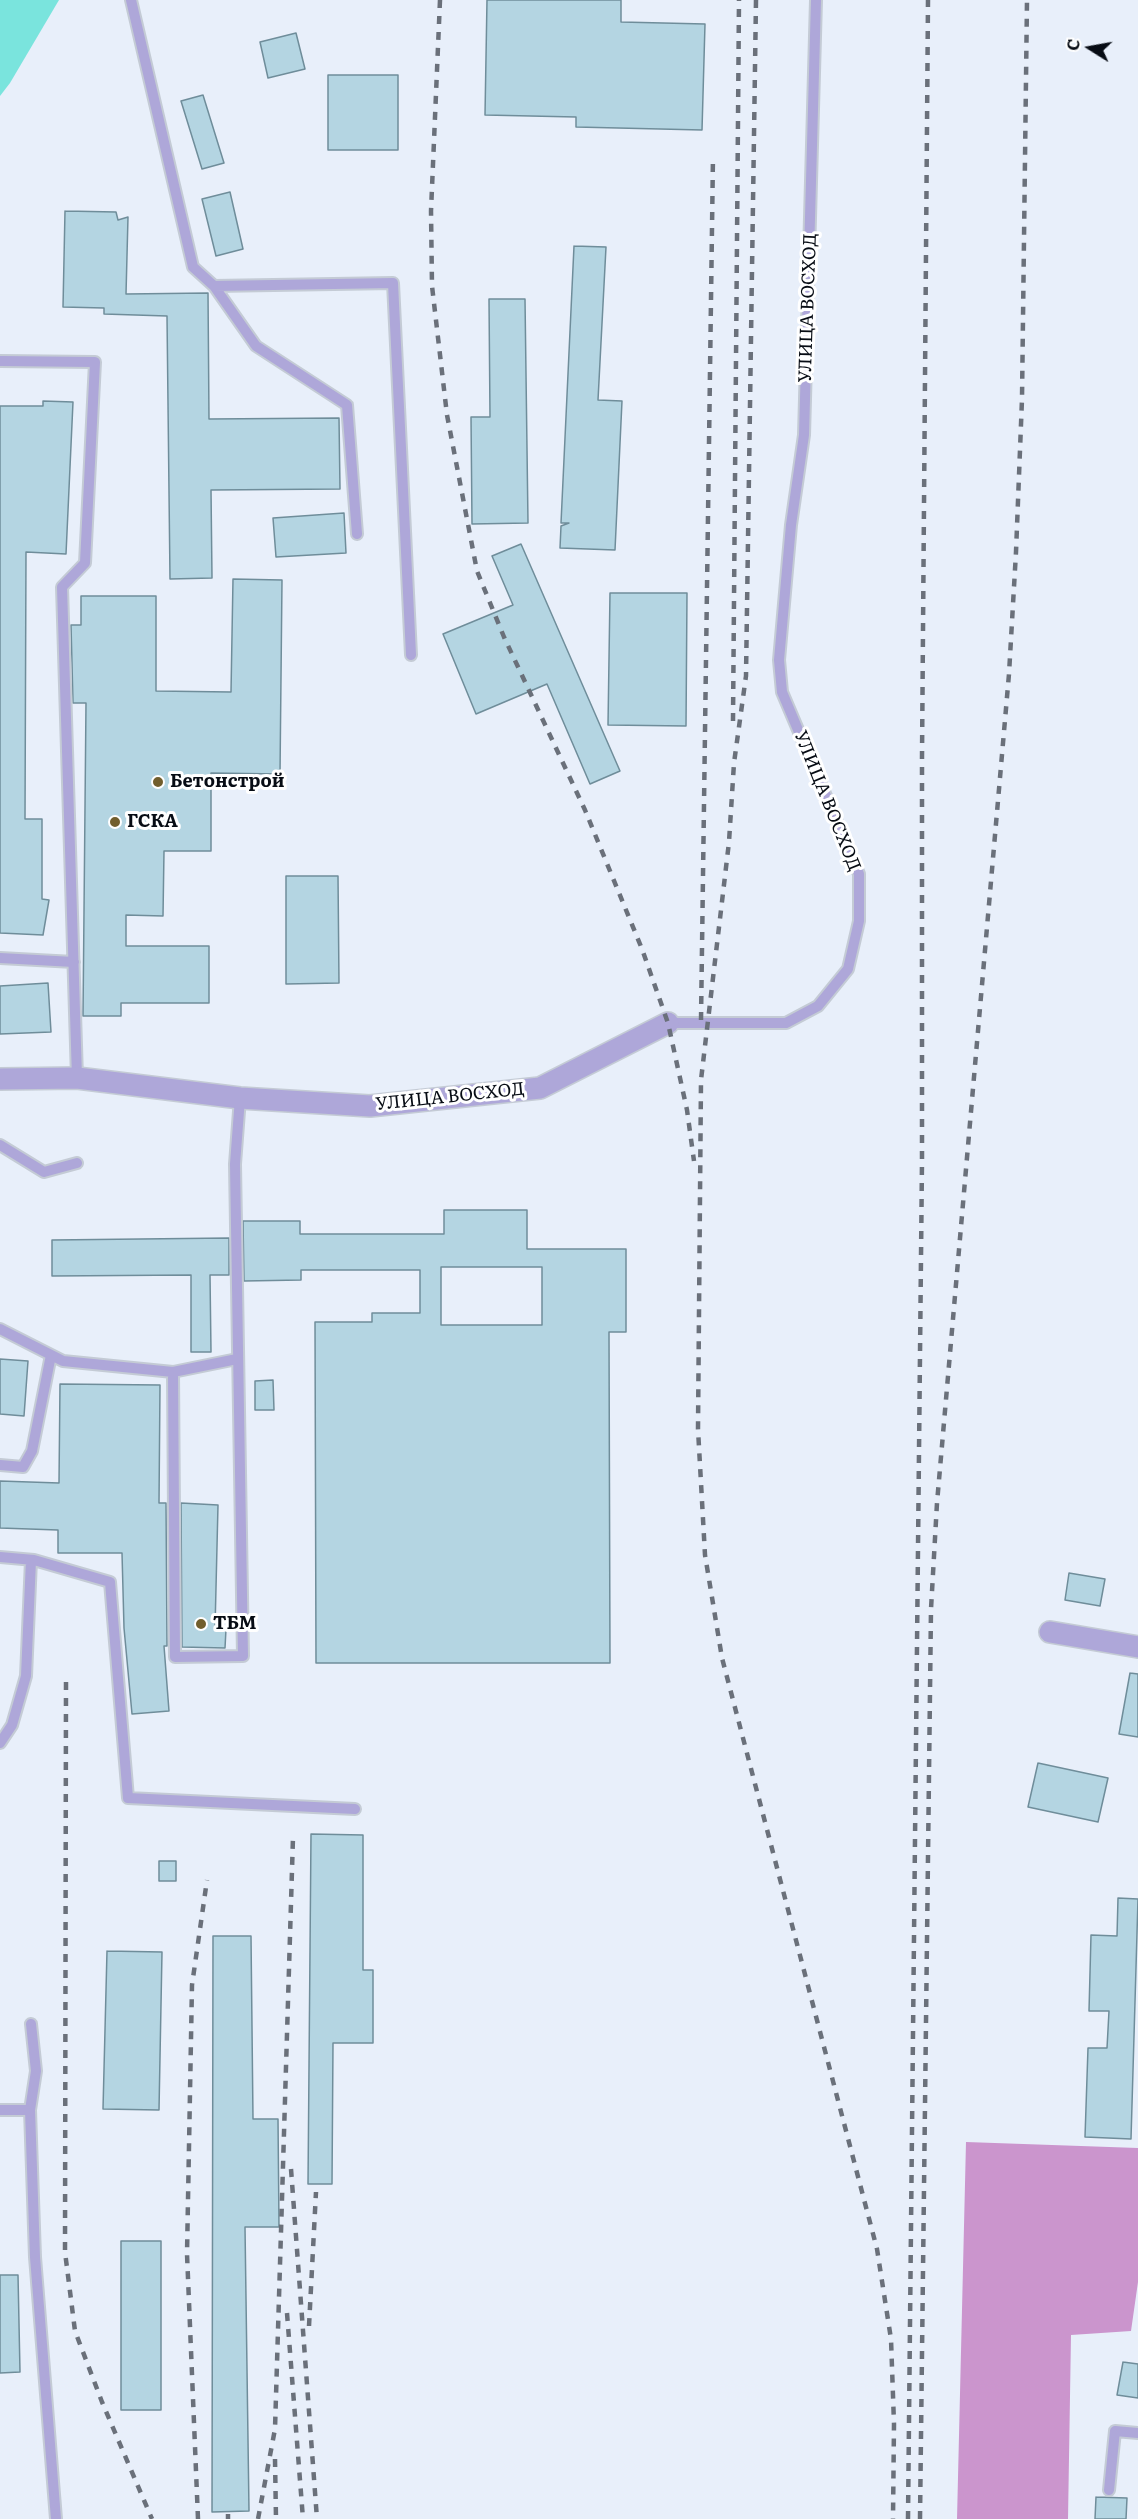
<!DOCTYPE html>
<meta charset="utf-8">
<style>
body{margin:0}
#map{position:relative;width:1138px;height:2519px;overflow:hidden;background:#e8effa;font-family:Literata,serif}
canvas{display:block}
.north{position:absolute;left:1060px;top:18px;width:60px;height:60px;-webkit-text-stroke:4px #fff;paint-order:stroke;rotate:281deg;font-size:16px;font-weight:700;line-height:24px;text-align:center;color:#070c14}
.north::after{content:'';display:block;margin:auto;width:21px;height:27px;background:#070c14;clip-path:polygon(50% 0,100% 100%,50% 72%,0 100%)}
</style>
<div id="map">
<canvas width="1138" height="2519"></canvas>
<div class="north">С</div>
</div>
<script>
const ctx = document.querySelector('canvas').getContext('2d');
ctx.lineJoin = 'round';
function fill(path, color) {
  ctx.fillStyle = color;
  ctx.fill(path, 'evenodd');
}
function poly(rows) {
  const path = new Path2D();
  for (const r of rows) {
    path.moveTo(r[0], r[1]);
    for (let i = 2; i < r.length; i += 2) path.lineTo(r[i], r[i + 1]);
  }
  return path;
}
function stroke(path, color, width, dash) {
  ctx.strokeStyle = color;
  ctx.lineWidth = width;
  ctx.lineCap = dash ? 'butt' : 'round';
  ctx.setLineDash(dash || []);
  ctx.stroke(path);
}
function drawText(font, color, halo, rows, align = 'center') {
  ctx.font = font + ' Literata,serif';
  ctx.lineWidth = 6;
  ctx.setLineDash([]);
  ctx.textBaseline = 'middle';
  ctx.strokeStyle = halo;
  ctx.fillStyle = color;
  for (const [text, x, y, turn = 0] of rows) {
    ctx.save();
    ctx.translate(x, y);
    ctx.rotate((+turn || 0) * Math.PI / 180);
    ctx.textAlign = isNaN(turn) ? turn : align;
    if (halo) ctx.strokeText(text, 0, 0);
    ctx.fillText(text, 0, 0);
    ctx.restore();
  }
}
const forest = poly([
 [966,2142,1138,2148,1138,2282,1131,2331,1071,2335,1068,2519,957,2519]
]);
const water = poly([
 [0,0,59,0,10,83,0,96]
]);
const building = poly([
 [487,0,621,0,621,22,705,24,702,130,576,127,576,117,485,115,487,0],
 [296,33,305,69,268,78,260,42,296,33],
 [328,75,398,75,398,150,328,150,328,75],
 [203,95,224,163,202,169,181,101,203,95],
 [230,192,243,249,216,256,202,199,230,192],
 [65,211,116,212,118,220,128,217,126,294,208,293,209,419,339,418,340,489,211,490,212,578,170,579,167,316,104,314,104,308,63,307,65,211],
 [574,246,606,247,598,400,622,401,615,550,560,548,561,526,569,523,561,523,574,246],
 [489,299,525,299,528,523,472,524,471,417,490,417,489,299],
 [43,401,73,402,66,554,26,552,25,819,42,819,42,899,49,900,43,935,0,933,0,406,43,406,43,401],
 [344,513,346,553,276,557,273,518,344,513],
 [521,544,620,771,590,784,547,684,476,714,443,634,513,605,492,556,521,544],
 [233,579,282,580,280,774,211,773,211,851,164,851,163,916,126,915,126,946,209,946,209,1003,121,1003,121,1016,83,1016,86,703,73,703,71,625,81,625,81,596,156,596,156,691,231,692,233,579],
 [610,593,687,593,686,726,608,725,610,593],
 [286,876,338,876,339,983,286,984,286,876],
 [48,983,51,1032,0,1034,0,986,48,983],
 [444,1210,527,1210,527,1249,626,1249,626,1332,609,1332,610,1663,316,1663,315,1322,372,1322,372,1313,420,1313,420,1270,301,1270,301,1280,244,1281,243,1221,300,1221,300,1234,444,1234,444,1210],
 [441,1267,542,1267,542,1325,441,1325,441,1267],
 [229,1238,229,1275,210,1275,211,1352,191,1352,191,1275,52,1276,52,1240,229,1238],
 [0,1359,28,1361,24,1416,0,1414,0,1359],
 [273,1380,274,1410,255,1410,255,1381,273,1380],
 [60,1384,160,1385,159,1503,166,1503,167,1646,164,1646,169,1711,132,1714,124,1628,122,1553,58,1553,58,1530,0,1528,0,1481,59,1483,60,1384],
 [181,1503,218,1505,215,1629,226,1629,225,1648,182,1647,181,1503],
 [1069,1573,1105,1579,1100,1606,1065,1600,1069,1573],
 [1130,1673,1138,1674,1138,1737,1119,1734,1130,1673],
 [1038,1763,1108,1778,1098,1822,1028,1807,1038,1763],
 [311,1834,363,1835,363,1970,373,1970,373,2043,333,2043,332,2184,308,2184,311,1834],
 [159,1861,176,1861,176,1881,159,1881,159,1861],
 [1118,1898,1138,1899,1131,2139,1085,2137,1088,2048,1107,2048,1109,2011,1089,2011,1091,1935,1117,1936,1118,1898],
 [213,1936,251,1936,253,2119,278,2119,279,2227,245,2227,249,2511,212,2512,213,1936],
 [107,1951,162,1952,159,2110,103,2109,107,1951],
 [121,2241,161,2241,161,2410,121,2410,121,2241],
 [0,2275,18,2275,20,2372,0,2373,0,2275],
 [1123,2362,1138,2364,1138,2398,1117,2395,1123,2362],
 [1096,2497,1127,2498,1126,2519,1095,2519,1096,2497]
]);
const lane = poly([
 [131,0,193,267,214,286,393,283,411,655],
 [214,286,256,346,347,405,357,534],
 [0,361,95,362,85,563,62,587,77,1078],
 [0,958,74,962],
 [668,1023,786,1023,818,1006,848,969,859,921,859,874,782,692,779,660,791,525,804,435,816,0],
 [0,1145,44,1172,77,1163],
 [0,1329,63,1361,173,1372,237,1359],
 [173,1372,175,1657,243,1656,235,1164,240,1098],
 [0,1465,23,1467,32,1451,51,1355],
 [0,1557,34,1560,110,1582,128,1798,355,1809],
 [0,1743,12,1725,26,1676,31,1560],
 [31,2024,36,2071,30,2110,35,2257,56,2519],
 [0,2110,30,2110],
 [1109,2490,1115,2431,1138,2433]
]);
const street = poly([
 [0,1079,77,1078,240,1098,370,1106,540,1088,668,1023],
 [1050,1632,1138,1647]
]);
const rail = poly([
 [440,0,431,211,432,286,447,415,477,571,504,637,585,810,642,949,668,1023,687,1110,694,1161],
 [756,0,746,676,734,763,729,842,701,1080,698,1429,705,1555,722,1658,877,2249,891,2339,894,2424,893,2519],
 [733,721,739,0],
 [701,1020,713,156],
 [66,1682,65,2252,75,2331,102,2402,152,2519],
 [291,2169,317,2519],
 [287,2313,303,2519],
 [309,2326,316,2192],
 [275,2459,276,2519],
 [198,2519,187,2254,192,1985,207,1880],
 [228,2519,228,2514],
 [258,2519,275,2429,293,1837],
 [908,2519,922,1161,922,757,928,0],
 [920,2519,931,1609,937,1503,1009,674,1016,552,1022,399,1027,0]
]);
const markers = [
 [158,782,6,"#715e2d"],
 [115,822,6,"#715e2d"],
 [201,1624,6,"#715e2d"]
];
const streetNames = [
 ["УЛИЦА ВОСХОД",808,308,-88],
 ["УЛИЦА ВОСХОД",827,801,68],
 ["УЛИЦА ВОСХОД",450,1097,-6]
];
const poiNames = [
 ["Бетонстрой",170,782],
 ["ГСКА",127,822],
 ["ТБМ",213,1624]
];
fill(forest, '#cb95cd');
fill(water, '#7ae4dd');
fill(building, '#b4d5e2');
stroke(building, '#6f8d9a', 1.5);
stroke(lane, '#c4cbd5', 14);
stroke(street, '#c4cbd5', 24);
stroke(lane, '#aea7d9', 10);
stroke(street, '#aea7d9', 21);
stroke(rail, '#6a707a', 4.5, [8, 8]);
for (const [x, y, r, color] of markers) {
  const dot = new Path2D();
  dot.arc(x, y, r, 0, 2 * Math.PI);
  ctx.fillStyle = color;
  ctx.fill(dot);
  stroke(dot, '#fff', 2);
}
drawText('18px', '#070c14', '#fff', streetNames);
drawText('bold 18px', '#070c14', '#fff', poiNames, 'left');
</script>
